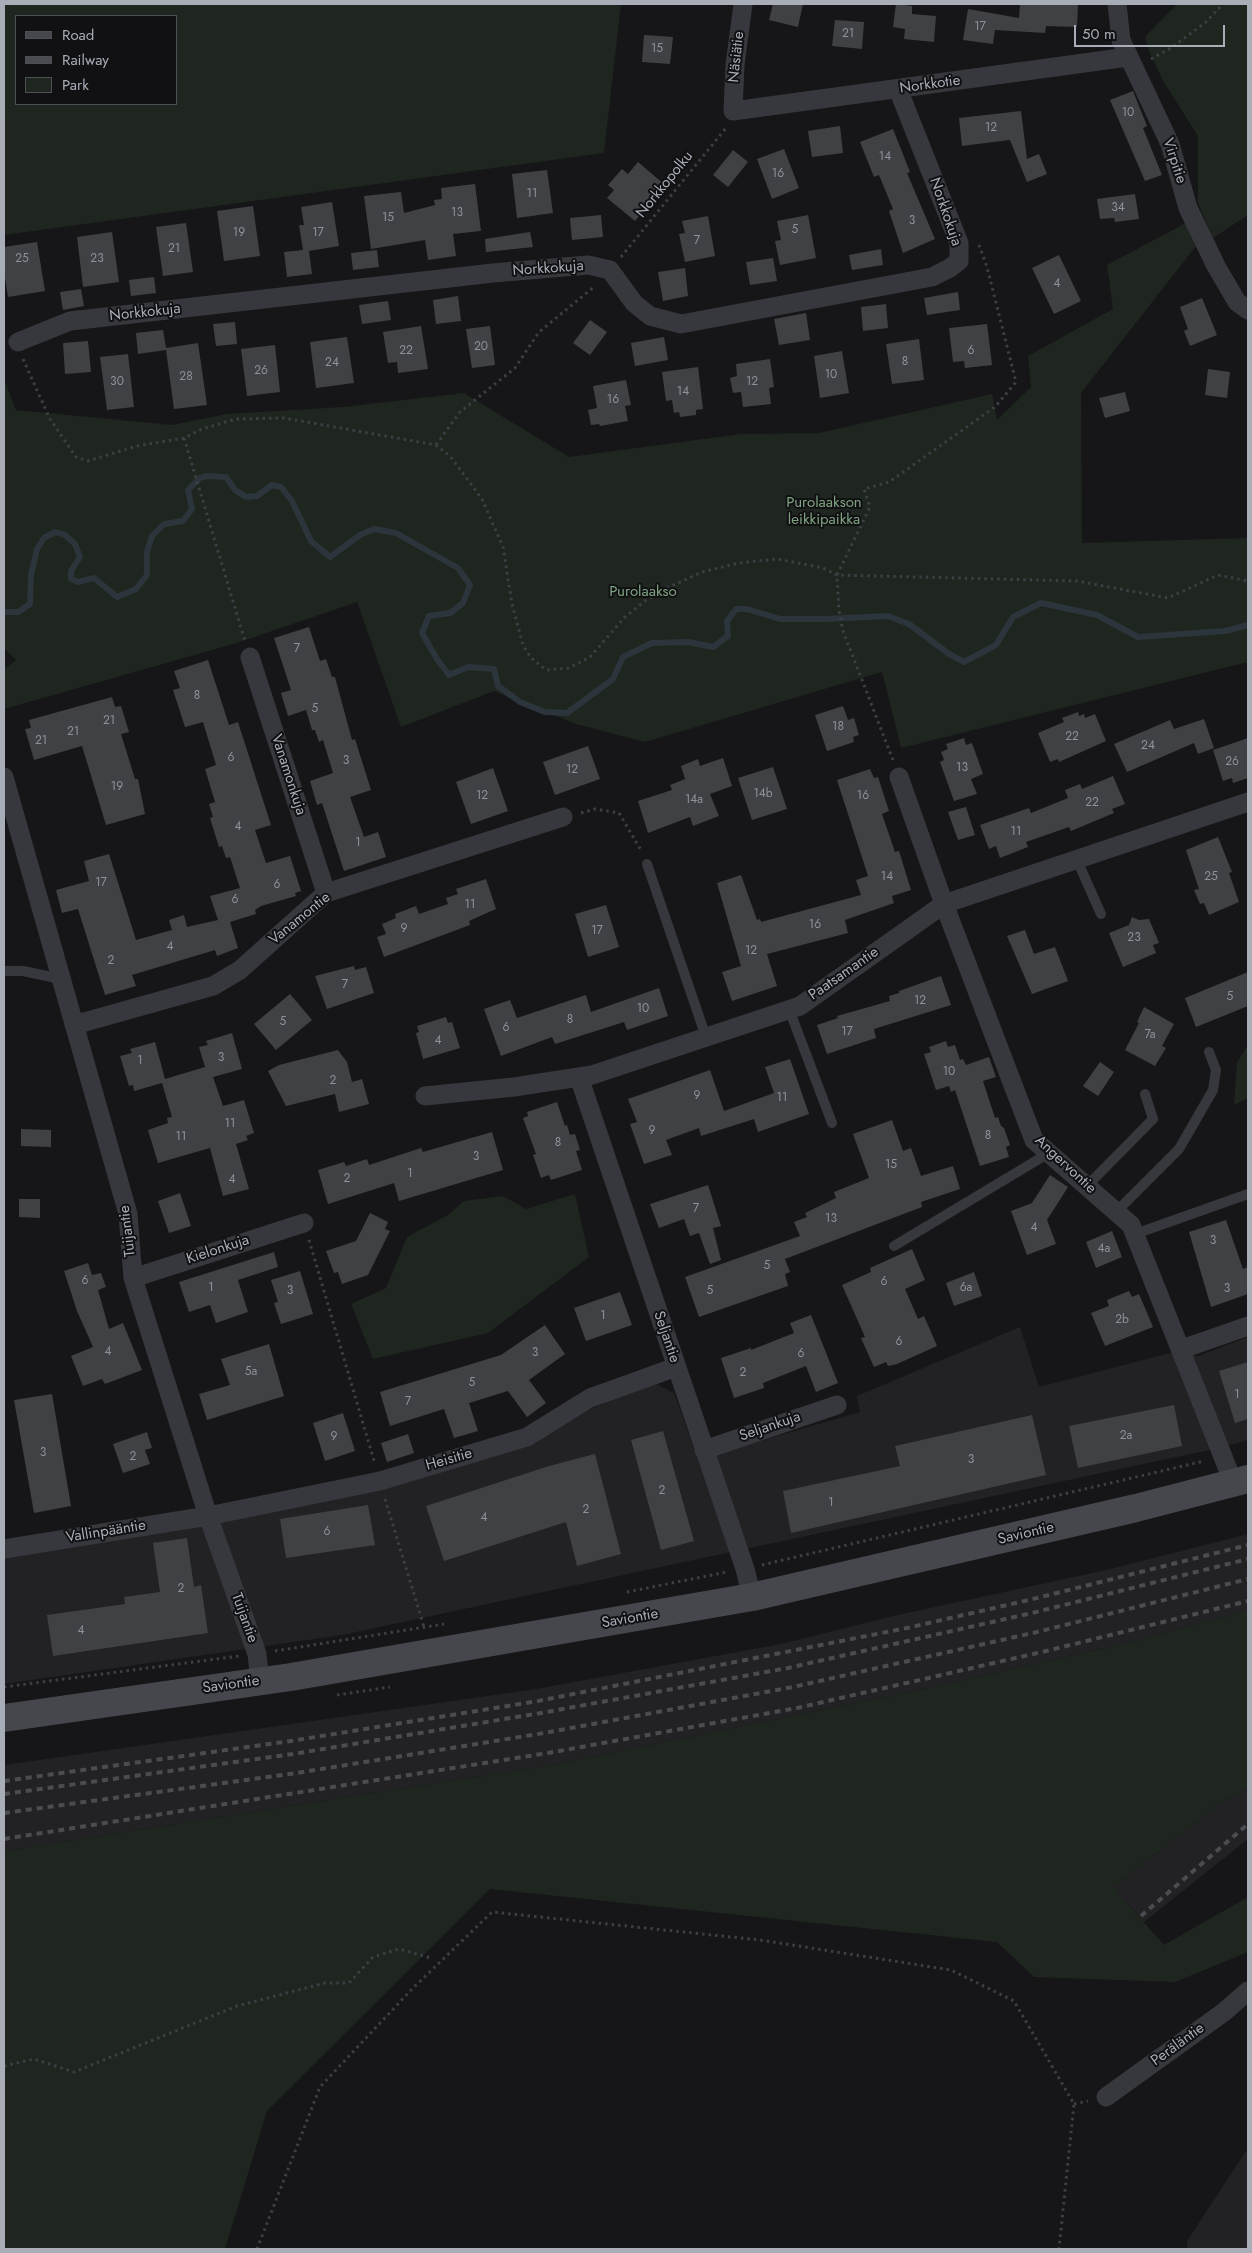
<!DOCTYPE html>
<meta charset="utf-8">
<style>
body{margin:0}
#map{position:relative;width:1252px;height:2253px;overflow:hidden;background:#161618;font-family:Jost,sans-serif}
canvas{display:block}
.frame{position:absolute;inset:0;border:5px solid #a8adb8;pointer-events:none}
.legend{position:absolute;left:15px;top:15px;width:162px;height:90px;box-sizing:border-box;background:#111113;border:1px solid #4d4f55;margin:0;padding:6px 9px;list-style:none;font-size:15px;color:#a8adb8}
.legend li{display:flex;align-items:center;gap:10px;height:25px}
.legend b{width:25px;border:1px solid #4d4f55}
.scale{position:absolute;left:1074px;top:25px;width:151px;height:22px;box-sizing:border-box;border:2px solid #a8adb8;border-top:0;padding-left:6px;font-size:15px;line-height:18px;white-space:nowrap;color:#a8adb8;-webkit-text-stroke:4px #111113;paint-order:stroke}
</style>
<div id="map">
<canvas width="1252" height="2253"></canvas>
<div class="frame"></div>
<ul class="legend">
<li><b style="height:6px;background:#45474d"></b>Road</li>
<li><b style="height:6px;background:#4a4c52"></b>Railway</li>
<li><b style="height:14px;background:#1e261f"></b>Park</li>
</ul>
<div class="scale">50 m</div>
</div>
<script>
const ctx = document.querySelector('canvas').getContext('2d');
ctx.lineJoin = 'round';
function fill(path, color) {
  ctx.fillStyle = color;
  ctx.fill(path, 'evenodd');
}
function poly(rows) {
  const path = new Path2D();
  for (const r of rows) {
    path.moveTo(r[0], r[1]);
    for (let i = 2; i < r.length; i += 2) path.lineTo(r[i], r[i + 1]);
  }
  return path;
}
function stroke(path, color, width, dash) {
  ctx.strokeStyle = color;
  ctx.lineWidth = width;
  ctx.lineCap = dash ? 'butt' : 'round';
  ctx.setLineDash(dash || []);
  ctx.stroke(path);
}
function drawText(font, color, halo, rows, align = 'center') {
  ctx.font = font + ' Jost,sans-serif';
  ctx.lineWidth = 4;
  ctx.setLineDash([]);
  ctx.textBaseline = 'middle';
  ctx.strokeStyle = halo;
  ctx.fillStyle = color;
  for (const [text, x, y, turn = 0] of rows) {
    ctx.save();
    ctx.translate(x, y);
    ctx.rotate((+turn || 0) * Math.PI / 180);
    ctx.textAlign = isNaN(turn) ? turn : align;
    if (halo) ctx.strokeText(text, 0, 0);
    ctx.fillText(text, 0, 0);
    ctx.restore();
  }
}
const built = poly([
 [1020,1327,1039,1387,1174,1352,1198,1356,1248,1337,1248,1440,1214,1449,342,1635,4,1684,4,1550,529,1445,597,1406,654,1383,674,1393,698,1459,860,1412,857,1396],
 [1248,1534,1248,1610,1127,1643,920,1690,551,1765,4,1851,4,1765,536,1689,781,1644,898,1615,1106,1570],
 [1248,1787,1248,1839,1144,1922,1113,1887,1217,1806],
 [1248,2148,1248,2249,1187,2249,1187,2241]
]);
const green = poly([
 [4,4,621,4,604,153,4,235],
 [176,16,176,104,16,104,16,16],
 [1177,4,1248,4,1248,215,1213,238,1198,203,1198,136,1162,79,1149,51,1145,37],
 [1186,223,1196,246,1081,393,1082,543,1248,538,1248,662,901,748,882,672,645,742,576,724,494,691,401,727,357,602,237,643,4,709,4,669,16,660,4,648,4,379,16,410,172,425,227,414,343,407,464,393,569,457,741,434,819,433,992,394,997,420,1031,387,1028,356,1113,309,1107,265],
 [1248,1045,1248,1098,1234,1105,1237,1062],
 [575,1194,589,1257,488,1333,373,1359,351,1304,386,1288,407,1237,448,1215,464,1201,503,1196,526,1209],
 [1248,1610,1248,1787,1217,1806,1113,1887,1164,1945,1248,1897,1248,1952,1175,1982,1034,1977,997,1942,490,1889,267,2111,225,2249,4,2249,4,1851,551,1765,920,1690,1127,1643]
]);
const stream = poly([
 [4,612,18,612,30,604,31,575,37,549,44,538,55,532,65,535,75,544,80,557,71,571,71,579,78,582,94,578,117,597,136,589,147,575,147,552,152,536,164,524,183,521,192,509,188,490,200,478,207,476,226,477,235,490,246,497,257,496,272,485,281,487,292,501,311,541,330,557,360,535,374,529,396,533,458,568,470,585,463,603,450,613,429,616,422,633,437,659,449,675,468,667,494,669,498,686,520,702,545,712,567,713,613,679,623,657,652,643,689,642,713,647,728,636,727,621,736,609,747,609,780,619,825,619,888,616,909,624,949,654,964,662,996,645,1013,617,1041,603,1097,615,1138,637,1225,631,1248,625]
]);
const building = poly([
 [773,4,803,4,798,27,769,20],
 [896,4,912,6,912,14,936,16,934,42,904,39,905,29,893,27],
 [1020,4,1078,4,1077,27,1046,26,1045,33,995,30,993,44,963,40,968,9,1019,18],
 [835,20,864,22,862,49,832,46],
 [644,35,673,37,670,64,642,62],
 [1133,91,1147,126,1143,128,1162,175,1145,181,1110,100],
 [1021,111,1027,159,1039,154,1047,174,1027,182,1010,140,962,146,959,118],
 [840,126,843,153,812,157,808,131],
 [893,129,910,172,907,173,935,239,903,253,889,211,893,209,879,175,874,177,860,142],
 [784,149,799,188,772,199,757,159],
 [733,150,748,162,728,187,713,175],
 [638,162,665,185,635,221,607,198,614,190,608,185,622,169,628,174],
 [547,170,553,213,517,218,512,174],
 [475,184,481,231,453,234,456,256,428,260,425,240,371,249,364,196,401,192,404,213,435,205,434,200,442,199,441,188],
 [1135,194,1139,219,1115,222,1114,218,1100,219,1097,199],
 [332,202,339,246,309,251,312,274,287,277,284,252,303,250,299,225,304,225,301,207],
 [253,206,260,256,224,261,217,211],
 [601,215,603,237,572,240,570,218],
 [808,215,816,258,780,265,775,241,781,240,777,221],
 [708,216,715,256,685,262,679,234,685,233,682,221],
 [186,223,193,272,163,276,156,227],
 [112,232,119,282,83,287,77,237],
 [530,232,533,247,486,252,485,239],
 [37,242,45,291,8,297,4,271,4,247],
 [881,249,883,265,852,270,849,255],
 [377,250,379,267,353,270,351,253],
 [1059,255,1081,301,1054,314,1032,268],
 [773,258,777,281,750,285,746,262],
 [685,268,688,296,663,301,658,272],
 [154,277,156,293,131,296,129,280],
 [81,289,84,306,63,310,60,292],
 [958,292,960,310,927,315,924,298],
 [458,296,461,321,436,324,433,300],
 [1202,298,1217,335,1190,346,1184,331,1188,329,1180,307],
 [388,301,391,320,362,324,359,305],
 [886,304,888,328,863,331,861,307],
 [806,313,810,340,779,345,774,319],
 [590,320,607,332,590,355,573,343],
 [235,322,237,344,216,346,213,324],
 [987,324,992,365,965,368,964,361,953,362,949,328],
 [421,326,428,369,398,373,397,362,388,363,383,332],
 [490,326,495,365,472,368,466,329],
 [163,330,166,348,198,343,207,405,174,409,166,350,138,354,136,333],
 [347,337,354,383,316,388,310,342],
 [664,337,668,360,635,366,631,343],
 [919,339,924,380,892,384,886,344],
 [88,341,91,372,65,374,63,343],
 [275,345,280,392,247,396,241,349],
 [842,351,849,393,820,398,814,356],
 [128,354,134,407,107,410,100,357],
 [770,359,774,387,769,388,771,404,743,407,741,392,733,393,730,378,737,376,736,364],
 [698,367,703,409,696,410,696,415,680,417,679,412,674,413,672,400,666,401,662,372],
 [1208,369,1230,372,1227,398,1205,395],
 [626,380,631,405,625,406,628,421,600,426,599,424,591,425,588,410,597,408,593,386],
 [1125,392,1130,411,1105,418,1099,398],
 [309,627,320,661,326,659,332,677,335,677,352,740,355,739,371,790,350,797,364,837,378,832,386,857,344,871,322,803,317,805,310,781,333,773,323,740,319,742,315,730,312,730,306,710,288,716,281,693,291,690,274,638],
 [208,660,229,725,238,722,271,825,255,830,266,863,290,856,301,891,295,893,296,896,261,906,255,910,256,914,230,922,238,948,217,956,215,950,132,975,136,986,105,995,78,909,62,913,56,890,89,881,84,861,109,854,136,940,172,930,169,920,184,915,187,927,218,920,210,896,240,888,230,857,226,858,222,846,219,847,210,818,213,817,209,804,215,802,205,769,216,765,203,722,185,727,173,690,180,688,174,671],
 [112,697,115,707,121,706,129,732,121,734,135,779,138,779,145,814,106,825,82,746,34,760,25,729,31,728,29,720],
 [843,706,848,720,854,718,859,735,853,737,854,742,827,751,815,715],
 [1078,712,1079,716,1084,714,1085,718,1095,714,1106,741,1059,762,1058,759,1050,762,1038,733,1064,722,1062,718],
 [1204,719,1214,748,1198,754,1194,743,1127,772,1114,744,1170,720,1174,729],
 [964,738,966,745,972,743,983,774,971,779,977,794,954,801,940,762,944,760,941,752,948,749,946,744],
 [1248,738,1248,778,1233,783,1232,778,1223,781,1213,750],
 [588,746,600,779,555,795,543,762],
 [723,758,732,786,710,794,719,816,693,826,690,817,648,833,638,801,672,790,670,785,685,779,681,766,698,759,700,766],
 [773,767,787,809,752,820,738,778],
 [493,768,508,811,471,824,456,782],
 [870,769,874,778,878,777,889,811,882,814,895,852,899,851,911,890,892,896,894,903,845,920,848,933,767,954,777,986,732,1001,722,972,741,966,717,883,741,875,757,920,760,919,761,922,861,895,856,880,868,876,837,780],
 [1113,776,1125,804,1112,809,1114,813,1071,831,1069,827,1026,842,1028,847,1000,858,996,846,989,849,980,825,1029,808,1031,813,1068,798,1065,790,1080,784,1082,789],
 [966,807,975,835,958,840,948,812],
 [1218,837,1232,872,1229,873,1239,902,1209,915,1204,903,1200,904,1194,890,1199,889,1186,850],
 [486,879,496,909,469,921,470,925,384,957,377,937,386,934,382,924,396,918,395,914,416,906,419,914,448,904,446,898,458,894,456,889],
 [606,905,619,947,588,957,575,914],
 [1132,917,1139,920,1149,919,1159,943,1153,945,1156,953,1123,967,1109,933,1129,925],
 [1025,930,1034,954,1055,947,1068,981,1032,994,1007,936],
 [354,966,355,970,366,967,374,993,327,1009,315,976],
 [1248,972,1248,1006,1196,1027,1185,998],
 [941,976,951,1005,874,1029,876,1038,827,1054,817,1025,838,1018,837,1016,890,1001,889,996,899,993,899,991],
 [659,988,668,1016,627,1030,624,1022,555,1044,552,1037,501,1056,484,1009,510,1000,517,1018,586,995,591,1012],
 [290,994,312,1020,276,1050,254,1024],
 [1144,1007,1174,1024,1162,1046,1166,1048,1155,1066,1125,1050,1139,1023,1137,1022],
 [446,1017,448,1023,452,1022,460,1048,423,1059,416,1033,419,1032,417,1026],
 [232,1033,242,1069,213,1077,223,1106,244,1100,254,1133,246,1136,248,1140,236,1144,249,1189,223,1196,210,1148,158,1163,148,1130,168,1123,167,1118,172,1117,162,1083,134,1091,133,1085,129,1086,120,1056,132,1053,130,1049,155,1042,165,1079,205,1067,199,1047,208,1045,206,1041],
 [946,1041,948,1047,955,1045,960,1060,963,1059,966,1065,989,1057,996,1077,983,1081,995,1118,998,1117,1001,1126,1004,1128,1010,1145,1006,1147,1009,1157,980,1166,955,1090,951,1092,949,1086,936,1090,924,1054,931,1052,929,1047],
 [338,1050,347,1062,352,1082,362,1079,369,1104,339,1112,335,1094,286,1106,268,1071,279,1065],
 [790,1059,809,1114,758,1132,754,1119,701,1136,699,1128,666,1140,672,1155,644,1164,630,1124,637,1122,628,1099,710,1070,724,1111,774,1093,765,1067],
 [1100,1062,1114,1072,1098,1096,1083,1086],
 [557,1102,565,1126,567,1125,570,1135,575,1134,580,1150,576,1151,582,1170,551,1180,549,1175,541,1178,533,1155,536,1154,523,1118,528,1116,527,1112],
 [892,1120,903,1151,911,1148,921,1176,953,1166,960,1189,921,1202,922,1207,785,1259,790,1272,785,1274,788,1286,699,1317,685,1277,800,1236,794,1222,807,1217,805,1213,836,1198,834,1192,869,1178,853,1134],
 [21,1129,51,1130,51,1147,21,1146],
 [492,1132,503,1170,399,1201,394,1183,328,1204,318,1170,344,1162,346,1166,367,1159,369,1165,421,1148,423,1152],
 [1050,1175,1068,1187,1047,1220,1056,1244,1027,1255,1011,1211,1032,1203],
 [708,1185,721,1226,713,1228,721,1260,710,1264,699,1233,690,1236,684,1219,659,1228,650,1204],
 [180,1193,191,1226,169,1233,158,1201],
 [19,1199,40,1199,40,1218,19,1217],
 [370,1213,388,1222,385,1229,390,1231,368,1275,342,1284,338,1272,334,1273,326,1251,356,1241],
 [1226,1220,1243,1269,1248,1267,1248,1294,1211,1307,1189,1232],
 [1112,1231,1122,1257,1096,1268,1086,1242],
 [912,1249,925,1280,905,1289,918,1319,924,1316,937,1346,897,1364,888,1366,886,1362,874,1367,861,1338,865,1337,842,1285,871,1272,870,1268],
 [274,1252,278,1267,238,1280,248,1312,216,1323,210,1305,189,1312,179,1282],
 [88,1263,92,1275,101,1273,106,1287,98,1290,109,1329,123,1323,142,1370,105,1384,102,1379,83,1386,71,1356,93,1347,77,1311,64,1271],
 [300,1271,313,1314,281,1324,274,1303,278,1302,271,1280],
 [974,1272,982,1296,954,1306,946,1283],
 [1129,1291,1132,1297,1139,1294,1153,1327,1105,1346,1091,1313,1109,1306,1107,1300],
 [620,1292,632,1325,586,1341,574,1308],
 [811,1315,838,1383,816,1392,806,1366,763,1383,764,1388,734,1398,721,1358,751,1348,751,1350,794,1333,790,1323],
 [545,1325,565,1354,529,1380,546,1403,527,1417,508,1391,469,1403,478,1431,454,1438,444,1409,390,1426,380,1392,501,1355],
 [269,1344,284,1396,207,1420,199,1394,230,1385,221,1359],
 [1248,1362,1248,1419,1235,1423,1219,1371],
 [52,1394,71,1506,34,1513,14,1400],
 [1174,1405,1182,1446,1078,1468,1069,1426],
 [343,1413,355,1451,325,1461,313,1423],
 [1032,1415,1046,1475,791,1533,783,1491,900,1466,895,1446],
 [663,1431,694,1541,661,1550,631,1440],
 [147,1432,152,1448,145,1450,150,1464,123,1473,113,1444],
 [408,1434,414,1453,387,1462,381,1443],
 [595,1454,621,1554,577,1566,566,1522,444,1561,426,1506,549,1466],
 [368,1505,375,1545,286,1558,280,1519],
 [187,1538,194,1587,201,1585,208,1633,53,1656,47,1615,125,1604,124,1597,160,1592,153,1543]
]);
const path = poly([
 [1151,59,1171,48,1206,22,1223,4],
 [621,257,726,128],
 [23,359,50,419,76,457,88,461,137,446,184,438,202,429,236,419,284,418,436,445,450,456,482,499,503,547,512,604,523,645,531,658,546,670,569,668,590,657,625,617,645,601,667,588,702,572,739,563,777,559,823,568,837,575,1077,581,1168,598,1218,575,1248,581],
 [184,438,245,641],
 [436,445,460,412,515,368,539,332,595,286],
 [893,760,843,631,839,611,837,575,870,507,864,489,889,482,995,407,1016,382,987,267,979,245],
 [581,813,595,809,619,813,642,852],
 [309,1240,375,1464],
 [385,1499,424,1627],
 [762,1565,1204,1461],
 [627,1592,727,1572],
 [275,1651,444,1624],
 [4,1687,239,1656],
 [337,1695,390,1687],
 [4,2066,34,2059,74,2072,237,2006,325,1983,349,1983,373,1957,399,1949,431,1958],
 [1074,2104,1088,2101],
 [257,2249,320,2087,412,1989,492,1912,760,1940,951,1970,1014,2001,1074,2104,1059,2249]
]);
const service = poly([
 [1077,860,1101,914],
 [647,864,706,1037],
 [4,971,23,971,61,979],
 [789,1009,832,1123],
 [1087,1186,1153,1119,1145,1094],
 [1116,1212,1179,1149,1213,1090,1216,1070,1209,1052],
 [1135,1234,1248,1194],
 [894,1246,1049,1153]
]);
const minor = poly([
 [743,4,735,65,733,111,1128,57],
 [1117,4,1121,40,1170,144,1188,208,1216,266,1237,302,1248,310],
 [18,342,70,321,493,273,588,265,610,270,634,303,650,316,681,324,932,277,950,268,959,261,959,243,898,89],
 [250,657,326,893],
 [4,777,128,1214,133,1278,208,1516,257,1654,260,1681],
 [899,777,944,904,1034,1140,1131,1225,1233,1482],
 [74,1025,213,986,240,970,326,893,563,817],
 [579,1077,745,1569,752,1597],
 [425,1096,514,1087,592,1075,800,1006,944,904,1248,802],
 [133,1278,304,1223],
 [1182,1349,1248,1326],
 [704,1450,837,1405],
 [4,1549,208,1516,380,1481,527,1437,590,1398,676,1367],
 [1106,2097,1224,2012,1248,1991]
]);
const secondary = poly([
 [4,1718,291,1677,752,1597,1136,1508,1248,1479]
]);
const rail = poly([
 [4,1781,291,1741,538,1701,907,1628,1029,1600,1248,1545],
 [4,1794,293,1754,541,1713,788,1668,1032,1613,1248,1559],
 [4,1813,297,1773,544,1733,793,1687,1037,1632,1248,1579],
 [4,1839,548,1753,797,1708,1042,1652,1248,1601],
 [1141,1916,1248,1824]
]);
const numberNames = [
 ["17",980,27],
 ["21",848,34],
 ["15",657,49],
 ["10",1128,113],
 ["12",991,128],
 ["14",885,157],
 ["16",778,174],
 ["11",532,194],
 ["34",1118,208],
 ["13",457,213],
 ["15",388,218],
 ["3",912,221],
 ["5",795,230],
 ["19",239,233],
 ["17",318,233],
 ["7",697,241],
 ["21",174,249],
 ["25",22,259],
 ["23",97,259],
 ["4",1057,284],
 ["20",481,347],
 ["22",406,351],
 ["6",971,351],
 ["8",905,362],
 ["24",332,363],
 ["26",261,371],
 ["10",831,375],
 ["28",186,377],
 ["30",117,382],
 ["12",752,382],
 ["14",683,392],
 ["16",613,400],
 ["7",297,649],
 ["8",197,696],
 ["5",315,709],
 ["21",109,721],
 ["18",838,727],
 ["21",73,732],
 ["22",1072,737],
 ["21",41,741],
 ["24",1148,746],
 ["6",231,758],
 ["3",346,761],
 ["26",1232,762],
 ["13",962,768],
 ["12",572,770],
 ["19",117,787],
 ["14b",763,794],
 ["12",482,796],
 ["16",863,796],
 ["14a",694,800],
 ["22",1092,803],
 ["4",238,827],
 ["11",1016,832],
 ["1",358,843],
 ["14",887,877],
 ["25",1211,877],
 ["17",101,883],
 ["6",277,885],
 ["6",235,900],
 ["11",470,905],
 ["16",815,925],
 ["9",404,929],
 ["17",597,931],
 ["23",1134,938],
 ["4",170,947],
 ["12",751,951],
 ["2",111,961],
 ["7",345,985],
 ["5",1230,997],
 ["12",920,1001],
 ["10",643,1009],
 ["8",570,1020],
 ["5",283,1022],
 ["6",506,1028],
 ["17",847,1032],
 ["7a",1150,1035],
 ["4",438,1041],
 ["3",221,1058],
 ["1",140,1061],
 ["10",949,1072],
 ["2",333,1081],
 ["9",697,1096],
 ["11",782,1098],
 ["11",230,1124],
 ["9",652,1131],
 ["8",988,1136],
 ["11",181,1137],
 ["8",558,1143],
 ["3",476,1157],
 ["15",891,1165],
 ["1",410,1174],
 ["2",347,1179],
 ["4",232,1180],
 ["7",696,1209],
 ["13",831,1219],
 ["4",1034,1228],
 ["3",1213,1241],
 ["4a",1104,1249],
 ["5",767,1266],
 ["6",85,1281],
 ["6",884,1282],
 ["1",211,1288],
 ["6a",966,1288],
 ["3",1227,1289],
 ["3",290,1291],
 ["5",710,1291],
 ["1",603,1316],
 ["2b",1122,1320],
 ["6",899,1342],
 ["4",108,1352],
 ["3",535,1353],
 ["6",801,1354],
 ["5a",251,1372],
 ["2",743,1373],
 ["5",472,1383],
 ["1",1237,1395],
 ["7",408,1402],
 ["2a",1126,1436],
 ["9",334,1437],
 ["3",43,1453],
 ["2",133,1457],
 ["3",971,1460],
 ["2",662,1491],
 ["1",831,1503],
 ["2",586,1510],
 ["4",484,1518],
 ["6",327,1532],
 ["2",181,1589],
 ["4",81,1631]
];
const streetNames = [
 ["Näsiätie",737,57,-84],
 ["Norkkotie",930,85,-8],
 ["Virpitie",1174,161,72],
 ["Norkkopolku",665,185,-51],
 ["Norkkokuja",945,212,71],
 ["Norkkokuja",548,269,-4],
 ["Norkkokuja",145,313,-6],
 ["Vanamonkuja",288,775,72],
 ["Vanamontie",300,919,-39],
 ["Paatsamantie",844,974,-35],
 ["Angervontie",1065,1165,43],
 ["Tuijantie",128,1231,-97],
 ["Kielonkuja",218,1250,-18],
 ["Seljantie",666,1337,71],
 ["Seljankuja",770,1427,-19],
 ["Heisitie",449,1460,-16],
 ["Vallinpääntie",106,1532,-9],
 ["Saviontie",1026,1534,-13],
 ["Tuijantie",244,1618,70],
 ["Saviontie",630,1619,-10],
 ["Saviontie",231,1685,-8],
 ["Peräläntie",1178,2045,-36]
];
const parkNames = [
 ["Purolaakson",824,503],
 ["leikkipaikka",824,520],
 ["Purolaakso",643,592]
];
fill(built, '#222225');
fill(green, '#1e261f');
stroke(stream, '#2c353c', 6);
fill(building, '#404145');
stroke(path, '#3d3f44', 3, [2.5, 4]);
stroke(service, '#37383d', 10);
stroke(minor, '#37383d', 19);
stroke(secondary, '#45474d', 28);
stroke(rail, '#4a4c52', 4, [6, 5]);
drawText('12px', '#8e929b', null, numberNames);
drawText('15px', '#a8adb8', '#111113', streetNames);
drawText('15px', '#7fa381', '#111113', parkNames);
</script>
